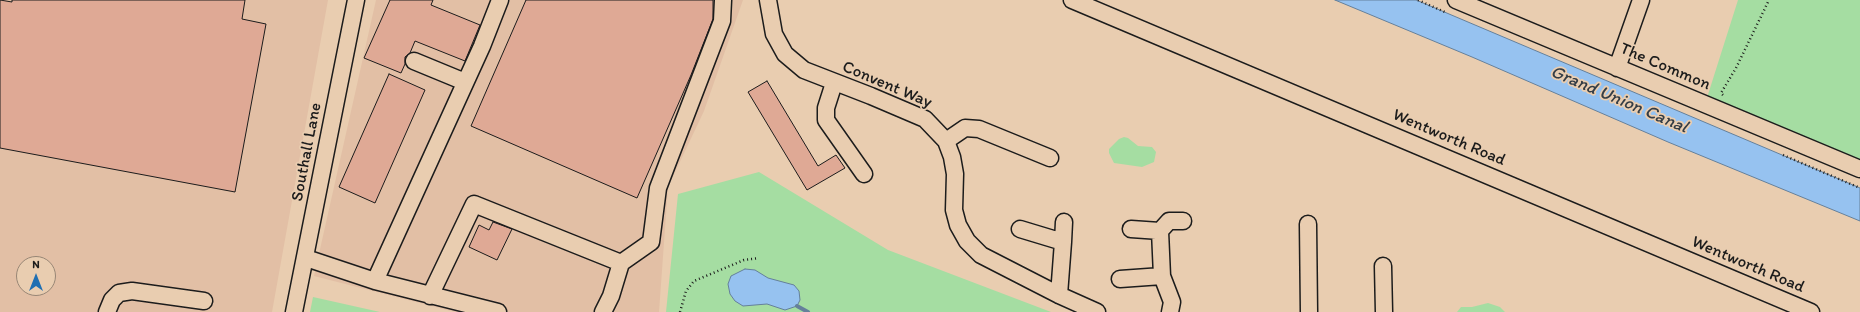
<!DOCTYPE html>
<style>
body{margin:0}
#map{position:relative;width:1860px;height:312px;overflow:hidden;background:#e9cdb0;font-family:Itim,sans-serif}
canvas{display:block}
.north{position:absolute;left:16px;top:256px;width:40px;height:40px;box-sizing:border-box;background:#e9cdb0;border:1px solid #978675;border-radius:50%;rotate:0deg;font-size:11px;font-weight:700;line-height:16px;text-align:center;color:#1c1c1c}
.north::after{content:'';display:block;margin:auto;width:14px;height:18px;background:#1f6fb2;clip-path:polygon(50% 0,100% 100%,50% 72%,0 100%)}
</style>
<div id="map">
<canvas width="1860" height="312"></canvas>
<div class="north">N</div>
</div>
<script>
const ctx = document.querySelector('canvas').getContext('2d');
ctx.lineJoin = 'round';
function fill(path, color) {
  ctx.fillStyle = color;
  ctx.fill(path, 'evenodd');
}
function poly(rows) {
  const path = new Path2D();
  for (const r of rows) {
    path.moveTo(r[0], r[1]);
    for (let i = 2; i < r.length; i += 2) path.lineTo(r[i], r[i + 1]);
  }
  return path;
}
function stroke(path, color, width, dash) {
  ctx.strokeStyle = color;
  ctx.lineWidth = width;
  ctx.lineCap = dash ? 'butt' : 'round';
  ctx.setLineDash(dash || []);
  ctx.stroke(path);
}
function drawText(font, color, halo, rows, align = 'center') {
  ctx.font = font + ' Itim,sans-serif';
  ctx.lineWidth = 3.5;
  ctx.setLineDash([]);
  ctx.textBaseline = 'middle';
  ctx.strokeStyle = halo;
  ctx.fillStyle = color;
  for (const [text, x, y, turn = 0] of rows) {
    ctx.save();
    ctx.translate(x, y);
    ctx.rotate((+turn || 0) * Math.PI / 180);
    ctx.textAlign = isNaN(turn) ? turn : align;
    if (halo) ctx.strokeText(text, 0, 0);
    ctx.fillText(text, 0, 0);
    ctx.restore();
  }
}
const built = poly([
 [0,0,328,0,272,312,0,312],
 [24,264,48,264,48,288,24,288],
 [376,0,743,0,704,111,668,187,659,312,455,312,314,276]
]);
const green = poly([
 [1738,0,1860,0,1860,167,1705,104],
 [1124,137,1128,138,1138,146,1152,147,1156,152,1154,162,1142,167,1114,163,1109,153,1109,149,1119,139],
 [759,172,888,250,1051,312,666,312,678,194],
 [313,297,380,312,310,312],
 [1488,303,1500,307,1505,312,1457,312,1461,307,1472,307]
]);
const water = poly([
 [1335,0,1416,0,1860,188,1860,221,1668,142,1472,57,1335,0],
 [745,269,755,270,768,278,794,285,799,291,800,300,797,306,785,310,767,304,743,306,735,301,730,294,728,284,731,276,745,269]
]);
const stream = poly([
 [797,306,808,312]
]);
const building = poly([
 [0,0,12,2,12,0,245,0,242,19,266,24,235,192,0,148,0,0],
 [390,0,433,0,431,5,480,25,465,61,415,41,410,53,405,57,405,64,401,73,364,58,390,0],
 [526,0,713,0,713,19,691,75,637,198,471,126,526,0],
 [389,74,425,90,375,203,339,187,389,74],
 [767,81,818,166,836,155,845,168,807,190,748,92,767,81],
 [493,222,512,229,497,260,469,247,479,225,489,230,493,222]
]);
const path = poly([
 [1418,0,1447,13],
 [1723,95,1721,93,1736,68,1769,0],
 [1783,155,1860,188],
 [680,312,686,291,694,281,744,260,759,258]
]);
const minor = poly([
 [768,0,774,34,785,54,804,70,871,96,925,119,946,141,952,157,955,174,954,210,958,225,967,241,981,255,1059,295,1097,312],
 [1072,0,1811,312],
 [1456,0,1860,169],
 [414,61,465,82],
 [1617,68,1641,0],
 [834,83,826,108,826,120,864,174],
 [946,141,965,128,979,129,1050,158],
 [1308,224,1309,312],
 [1020,229,1063,242,1059,295],
 [1131,229,1160,231,1162,276,1172,302,1170,312],
 [1160,231,1169,221,1183,221],
 [1063,242,1064,222],
 [306,258,375,281,498,312],
 [621,263,651,242,658,188,722,21,723,0],
 [1383,266,1384,312],
 [1120,279,1162,276],
 [375,281,482,46,500,0],
 [430,296,474,204,621,263,611,296,603,312],
 [107,312,112,300,119,293,132,291,204,301],
 [294,312,356,0]
]);
const streetNames = [
 ["The Common",1665,67,23],
 ["Convent Way",887,85,23],
 ["Wentworth Road",1449,138,23],
 ["Southall Lane",307,152,-79],
 ["Wentworth Road",1748,265,23]
];
const waterNames = [
 ["Grand Union Canal",1619,100,23]
];
fill(built, '#e2bfa5');
fill(green, '#a5dda2');
fill(water, '#96c2f0');
stroke(water, '#65809b', 1);
stroke(stream, '#65809b', 4);
fill(building, '#dfa995');
stroke(building, '#1c1c1c', 1);
stroke(minor, '#1c1c1c', 19);
stroke(path, '#1c1c1c', 2.5, [1, 3]);
stroke(minor, '#e9cdb0', 16);
drawText('17px', '#1c1c1c', '#e9cdb0', streetNames);
drawText('italic 18px', '#343d46', '#e9cdb0', waterNames);
</script>
